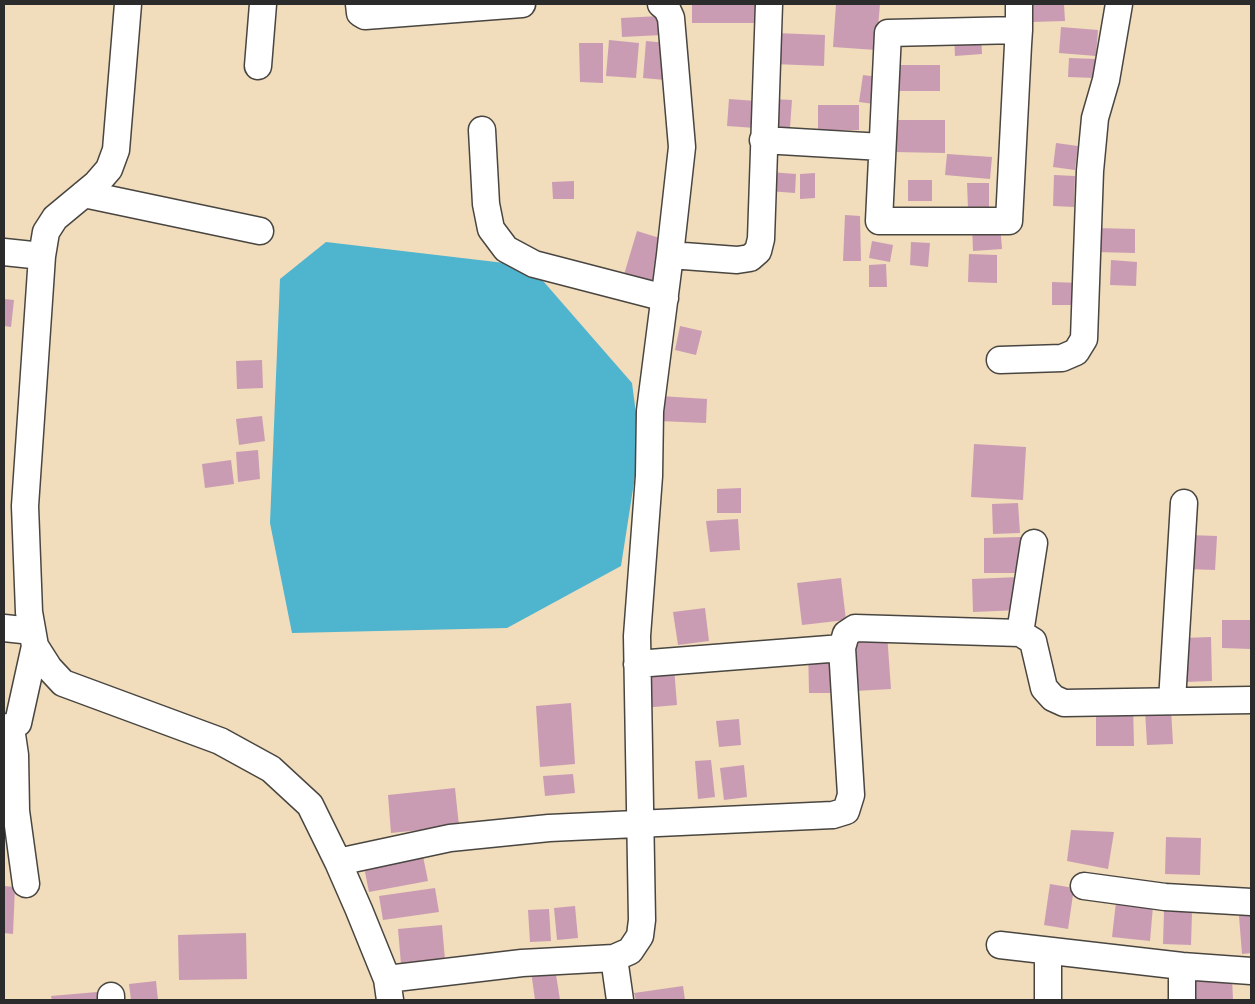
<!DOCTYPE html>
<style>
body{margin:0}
#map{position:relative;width:1255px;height:1004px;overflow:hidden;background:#f1dcbb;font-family:"IM FELL English",serif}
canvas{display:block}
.frame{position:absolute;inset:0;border:5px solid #2b2b2b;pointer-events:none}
</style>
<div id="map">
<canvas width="1255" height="1004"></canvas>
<div class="frame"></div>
</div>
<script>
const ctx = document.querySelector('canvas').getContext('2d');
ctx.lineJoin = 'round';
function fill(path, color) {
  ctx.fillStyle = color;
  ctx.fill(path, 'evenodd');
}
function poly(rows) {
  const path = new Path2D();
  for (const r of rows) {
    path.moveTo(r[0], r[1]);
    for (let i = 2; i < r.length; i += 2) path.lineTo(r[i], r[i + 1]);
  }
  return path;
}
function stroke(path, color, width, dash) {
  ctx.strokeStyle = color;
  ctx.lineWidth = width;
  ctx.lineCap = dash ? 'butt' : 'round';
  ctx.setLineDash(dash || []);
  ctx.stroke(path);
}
const water = poly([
 [326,242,530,266,632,383,640,444,621,566,507,628,292,633,270,523,280,279]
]);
const building = poly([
 [692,4,756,4,756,23,692,23],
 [836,4,880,4,876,50,833,47],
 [1031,4,1064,4,1065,21,1032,22],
 [660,16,662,35,622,37,621,18],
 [1061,27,1098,30,1096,56,1059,53],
 [775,33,825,35,824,66,774,64],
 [981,33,982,54,955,56,954,34],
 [609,40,639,43,636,78,606,76],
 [646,41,667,43,665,80,643,78],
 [579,43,603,43,603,83,580,82],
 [1069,58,1096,59,1095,78,1068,77],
 [898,65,940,65,940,91,898,91],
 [863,75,878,77,874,104,859,102],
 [729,99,756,101,755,128,727,126],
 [771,99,792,100,790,128,769,126],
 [818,105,859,105,859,130,818,130],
 [894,120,945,120,945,153,894,152],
 [1056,143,1078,146,1075,170,1053,167],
 [947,154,992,157,990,179,945,175],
 [770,172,796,174,795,193,768,191],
 [815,173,815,198,800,199,800,174],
 [1054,175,1075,176,1074,207,1053,206],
 [908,180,932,180,932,201,908,201],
 [574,181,574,199,553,199,552,182],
 [967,183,989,183,989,207,968,208],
 [845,215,860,216,861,261,843,261],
 [1000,223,1002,249,973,251,972,225],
 [1095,228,1135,229,1135,253,1095,252],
 [637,231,666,240,651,287,623,278],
 [872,241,893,245,890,262,869,258],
 [911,242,930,243,928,267,910,265],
 [969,254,997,255,997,283,968,282],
 [1111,260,1137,262,1136,286,1110,285],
 [886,264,887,287,869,287,869,265],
 [1052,282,1079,283,1079,305,1052,305],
 [4,299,14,300,11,327,4,326],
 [680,326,702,331,696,355,675,350],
 [262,360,263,388,237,389,236,361],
 [660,396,707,399,706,423,659,421],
 [262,416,265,441,239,445,236,419],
 [974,444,1026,447,1023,500,971,497],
 [258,450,260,479,238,482,236,452],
 [231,460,234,484,205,488,202,464],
 [741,488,741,513,717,513,717,489],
 [1018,503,1020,533,993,534,992,504],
 [738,519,740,550,710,552,706,521],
 [1188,535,1217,536,1215,570,1186,569],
 [1021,537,1021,573,984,573,984,538],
 [1019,577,1020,610,973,612,972,579],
 [841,578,846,620,802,625,797,583],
 [705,608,709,641,678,645,673,612],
 [1222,620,1251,620,1251,649,1222,648],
 [887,634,891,689,855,691,851,637],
 [1211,637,1212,681,1185,682,1184,638],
 [833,644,833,693,809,693,808,645],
 [674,667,677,705,643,708,640,670],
 [571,703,575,764,540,767,536,706],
 [1096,705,1133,705,1134,746,1096,746],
 [1171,709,1173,744,1147,745,1145,710],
 [739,719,741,745,719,747,716,721],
 [711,760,715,797,698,799,695,761],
 [744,765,747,797,724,800,720,768],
 [573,774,575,793,545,796,543,776],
 [455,788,459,826,391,833,388,795],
 [1071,830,1114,832,1108,869,1067,861],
 [1166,837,1201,838,1200,875,1165,874],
 [423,856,428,881,369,892,364,867],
 [1050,884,1074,888,1068,929,1044,925],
 [4,886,15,887,13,934,4,933],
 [435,888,439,912,383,920,379,896],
 [1116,902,1153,906,1150,941,1112,937],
 [575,906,578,938,557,940,554,908],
 [549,909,551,941,530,942,528,910],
 [1164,911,1192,912,1191,945,1163,944],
 [1251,914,1251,953,1242,954,1239,916],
 [442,925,445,960,401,964,398,929],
 [246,933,247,979,179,980,178,935],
 [555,968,560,1000,535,1000,531,971],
 [1190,977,1232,977,1233,1000,1191,1000],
 [156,981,158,1000,131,1000,129,984],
 [683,986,685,1000,636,1000,634,993],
 [97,992,97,1000,52,1000,51,996]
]);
const minor = poly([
 [128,4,116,150,109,169,96,184,55,218,46,232,42,256,25,506,29,612,35,646,49,668,63,683,220,741,271,769,310,805,338,862,359,910,387,979,390,1000],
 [359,4,360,13,365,16,522,4],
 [1019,30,888,33,879,221,1009,221,1018,45,1019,30,1019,4],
 [258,66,263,4],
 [482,130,486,204,491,229,506,249,534,264,665,298],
 [763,140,882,147],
 [84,194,260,231],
 [4,252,42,256],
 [670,255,737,260,750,258,758,251,761,239,769,4],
 [1000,360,1062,358,1076,352,1084,339,1090,171,1095,118,1106,80,1119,4],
 [4,628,32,631],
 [1020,633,1034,543],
 [637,664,842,648],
 [1172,701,1184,503],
 [4,727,11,728,18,723,35,646],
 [11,728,15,755,16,811,26,884],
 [338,862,450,838,549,828,833,815,846,811,851,795,842,648,846,634,855,628,1020,633,1033,641,1044,688,1053,698,1064,703,1251,700],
 [1084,886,1165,897,1251,902],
 [1000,945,1182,966,1251,971],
 [614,958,620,1000],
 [1182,966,1182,1000],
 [387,979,522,963,614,958,630,951,640,936,642,920,637,636,649,476,650,411,670,255,682,147,671,18,667,9,661,4],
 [111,996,111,1000],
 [1048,1000,1048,951]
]);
fill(water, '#4fb4ce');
fill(building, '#ca9cb3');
stroke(minor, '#494641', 29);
stroke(minor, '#fff', 26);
</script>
